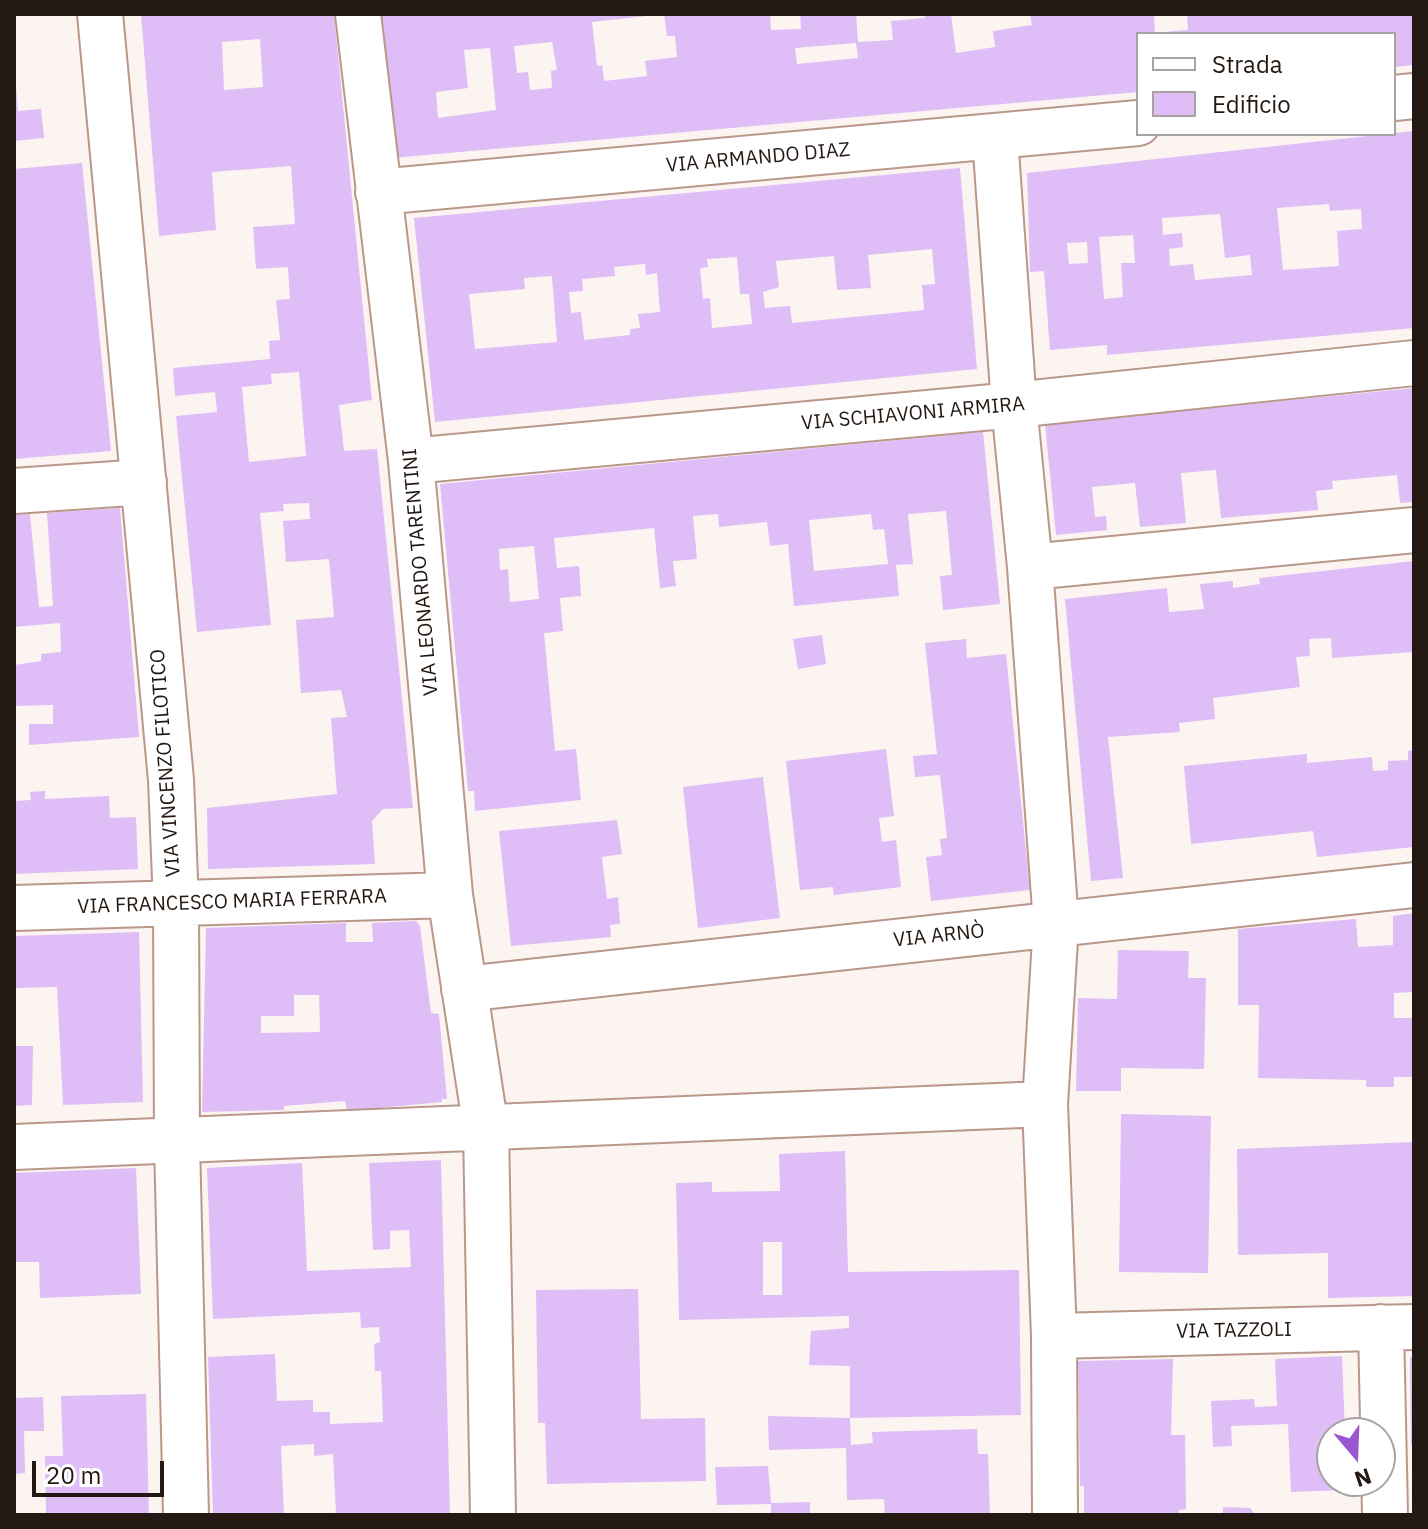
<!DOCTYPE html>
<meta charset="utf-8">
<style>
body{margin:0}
#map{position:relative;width:1428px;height:1529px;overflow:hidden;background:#fbf4f1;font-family:"IBM Plex Sans",sans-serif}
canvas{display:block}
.frame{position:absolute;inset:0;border:16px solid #241812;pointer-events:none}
.legend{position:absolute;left:1136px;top:32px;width:260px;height:104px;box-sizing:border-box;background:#fff;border:2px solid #a7a3a0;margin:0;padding:10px 14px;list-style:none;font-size:24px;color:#241812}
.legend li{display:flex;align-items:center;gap:16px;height:40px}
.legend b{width:40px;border:2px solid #a7a3a0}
.north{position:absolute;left:1316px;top:1417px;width:80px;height:80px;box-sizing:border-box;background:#fff;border:2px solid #a7a3a0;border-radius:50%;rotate:161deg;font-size:22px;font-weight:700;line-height:32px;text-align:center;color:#241812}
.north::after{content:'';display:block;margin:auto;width:28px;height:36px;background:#9b58ce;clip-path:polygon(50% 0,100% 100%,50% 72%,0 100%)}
.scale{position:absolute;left:32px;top:1461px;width:132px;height:36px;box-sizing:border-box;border:4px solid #241812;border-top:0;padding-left:10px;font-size:24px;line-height:28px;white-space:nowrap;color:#241812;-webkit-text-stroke:6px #fff;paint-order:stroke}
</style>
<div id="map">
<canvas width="1428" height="1529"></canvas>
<div class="frame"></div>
<ul class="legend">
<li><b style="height:10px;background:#fff"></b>Strada</li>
<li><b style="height:22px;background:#dfbdf6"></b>Edificio</li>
</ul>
<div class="north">N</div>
<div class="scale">20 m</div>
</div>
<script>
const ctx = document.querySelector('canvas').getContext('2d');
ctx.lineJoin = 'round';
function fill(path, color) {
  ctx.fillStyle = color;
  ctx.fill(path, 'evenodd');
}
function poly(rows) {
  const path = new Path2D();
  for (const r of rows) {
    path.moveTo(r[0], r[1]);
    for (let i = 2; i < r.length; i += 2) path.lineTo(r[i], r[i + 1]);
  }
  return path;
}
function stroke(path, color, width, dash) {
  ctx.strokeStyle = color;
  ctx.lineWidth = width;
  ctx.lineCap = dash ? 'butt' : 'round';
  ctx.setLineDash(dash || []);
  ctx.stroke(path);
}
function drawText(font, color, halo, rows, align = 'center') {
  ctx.font = font + ' "IBM Plex Sans",sans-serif';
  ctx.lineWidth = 8;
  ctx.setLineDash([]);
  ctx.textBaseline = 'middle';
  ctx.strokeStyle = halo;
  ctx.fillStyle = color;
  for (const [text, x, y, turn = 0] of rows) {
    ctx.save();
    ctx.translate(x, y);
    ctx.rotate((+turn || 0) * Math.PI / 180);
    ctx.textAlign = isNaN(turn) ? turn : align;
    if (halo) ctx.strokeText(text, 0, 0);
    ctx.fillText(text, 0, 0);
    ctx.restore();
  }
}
const building = poly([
 [141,14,334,14,372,400,339,405,344,451,377,449,413,808,383,809,372,821,375,864,208,869,207,808,337,794,331,718,347,717,341,690,301,693,296,620,334,617,329,559,286,562,283,521,310,519,309,503,283,504,284,511,260,513,271,625,197,632,176,416,217,412,215,392,175,396,173,368,270,359,269,341,280,340,276,300,290,299,288,267,256,269,253,227,295,224,291,166,212,172,216,230,159,236],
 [260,39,263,87,224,90,222,42],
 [299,372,306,456,249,462,242,387,272,384,271,374],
 [380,14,646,14,647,16,592,22,597,66,602,65,604,81,647,76,645,61,677,57,675,36,667,36,664,14,770,14,771,30,801,29,800,14,856,14,858,42,893,40,891,21,925,18,924,14,951,14,956,53,995,47,993,31,1032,25,1030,14,1154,14,1155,34,1138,34,1138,92,392,158],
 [552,42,557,70,551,71,552,88,530,90,528,72,517,73,514,46],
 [856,43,858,58,797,64,795,48],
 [490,48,496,110,438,118,436,92,468,88,464,50],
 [1187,14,1414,14,1414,65,1394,67,1394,34,1163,34,1163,32,1188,30],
 [14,85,16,85,18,111,41,109,44,138,14,141],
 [1414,131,1414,328,1107,355,1107,345,1050,350,1044,271,1030,272,1027,173],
 [1329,204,1330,211,1361,209,1362,229,1337,231,1339,266,1283,270,1277,208],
 [1220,214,1225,258,1250,255,1252,275,1195,280,1193,264,1170,266,1169,249,1183,247,1182,233,1163,235,1162,218],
 [1133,235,1135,263,1121,263,1123,297,1104,299,1099,237],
 [1087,242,1088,263,1069,264,1067,243],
 [82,163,111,451,14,459,14,169],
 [960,168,977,369,435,422,414,218],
 [932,249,935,284,922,285,924,310,792,323,790,306,765,308,763,292,779,287,776,261,834,256,837,290,871,288,868,255],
 [737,257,740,294,749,294,752,324,712,328,710,298,703,299,700,268,708,267,707,259],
 [645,264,646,275,657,273,660,312,638,314,640,328,630,329,630,335,584,340,581,312,571,313,569,292,583,291,582,279,615,276,614,267],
 [552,276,557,342,475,349,469,294,525,289,524,278],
 [1414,388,1414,502,1400,503,1397,475,1332,481,1333,489,1316,491,1318,510,1221,518,1216,470,1181,473,1186,523,1140,527,1135,483,1092,487,1095,517,1106,516,1107,530,1056,535,1045,424],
 [983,432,1000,604,943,610,940,576,952,575,946,511,908,514,913,564,896,565,899,596,794,606,788,544,770,546,767,522,719,527,718,514,693,516,697,559,673,561,676,586,660,588,654,528,554,538,557,568,579,566,581,596,560,598,563,631,544,633,555,751,576,749,581,800,475,811,474,791,468,791,440,484],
 [871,514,873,530,884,529,888,564,814,571,809,520],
 [534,546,539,599,510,602,508,569,500,570,499,549],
 [120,508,139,737,29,745,29,724,53,724,53,705,14,706,14,665,41,661,41,654,61,652,60,623,14,627,14,515,30,514,39,607,53,606,47,513],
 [1414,561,1414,652,1332,658,1331,638,1309,639,1310,656,1296,657,1300,687,1213,698,1215,719,1179,723,1180,732,1108,737,1123,878,1091,881,1065,599,1167,588,1169,612,1204,609,1200,584,1233,581,1233,588,1260,584,1259,578],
 [822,635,826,664,798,669,793,639],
 [966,639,967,658,1006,654,1030,890,931,901,926,857,942,855,940,839,947,838,940,775,915,777,913,756,937,754,925,643],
 [886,749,894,816,879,818,882,842,896,840,901,887,834,895,833,887,800,890,786,761],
 [1414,750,1414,847,1317,857,1313,831,1191,844,1184,766,1307,754,1307,763,1372,757,1373,771,1388,770,1388,761,1408,760,1408,751],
 [763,777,780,918,698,928,683,787],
 [45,791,45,799,109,796,110,818,136,817,138,869,14,874,14,801,31,800,30,792],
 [617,820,622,854,602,857,607,899,618,897,620,924,610,925,611,937,511,946,499,831],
 [1414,913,1414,992,1394,993,1394,1018,1414,1018,1414,1077,1394,1077,1394,1087,1366,1087,1366,1080,1258,1078,1259,1005,1238,1005,1238,929,1356,919,1358,947,1393,945,1393,916],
 [416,921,420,926,431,1013,439,1014,447,1099,442,1099,442,1102,347,1111,345,1101,284,1106,284,1110,202,1112,206,928,346,923,346,942,373,942,372,923],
 [294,995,319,995,320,1032,261,1033,261,1016,294,1016],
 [139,932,143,1102,63,1105,57,987,14,988,14,936],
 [1118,950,1189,951,1188,978,1206,978,1204,1069,1121,1068,1121,1091,1076,1091,1078,998,1117,999],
 [14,1046,33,1046,32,1105,14,1106],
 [1121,1114,1211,1116,1208,1273,1119,1272],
 [1414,1142,1414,1296,1328,1298,1328,1253,1238,1255,1237,1149],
 [845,1151,848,1272,1019,1270,1021,1415,850,1418,851,1445,873,1443,872,1432,977,1429,978,1454,988,1454,990,1515,885,1515,884,1499,847,1500,846,1448,769,1450,768,1416,850,1418,850,1366,809,1365,811,1331,849,1328,849,1316,679,1320,676,1183,712,1182,712,1192,780,1191,779,1154],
 [763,1242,782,1242,782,1295,763,1295],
 [441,1160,450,1515,336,1515,333,1454,314,1456,314,1444,281,1446,284,1515,213,1515,208,1357,275,1354,277,1401,313,1400,313,1412,330,1412,330,1424,383,1422,381,1371,375,1371,374,1344,380,1342,379,1327,361,1328,360,1312,213,1319,207,1168,302,1163,307,1271,411,1267,409,1230,390,1231,390,1249,373,1250,369,1163],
 [136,1168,141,1294,40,1298,39,1262,14,1262,14,1173],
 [638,1289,641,1419,705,1418,706,1481,547,1484,545,1423,538,1423,536,1290],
 [1342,1356,1345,1433,1332,1433,1332,1481,1346,1481,1346,1490,1291,1492,1288,1424,1231,1426,1232,1446,1213,1447,1211,1401,1254,1399,1255,1407,1277,1406,1275,1359],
 [1410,1357,1414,1357,1414,1444,1411,1444],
 [1173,1359,1171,1435,1185,1435,1186,1509,1179,1510,1179,1515,1084,1515,1084,1486,1080,1486,1078,1361],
 [146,1394,149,1515,46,1513,45,1456,63,1456,61,1396],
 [43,1397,44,1431,24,1431,25,1473,14,1474,14,1398],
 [768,1466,771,1503,810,1502,810,1515,771,1515,771,1504,717,1505,715,1467],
 [1223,1507,1250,1508,1255,1515,1223,1515]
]);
const street = poly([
 [100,14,171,780,176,904,177,1142,186,1515],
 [358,14,411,461,450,895,486,1129,493,1515],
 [1394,98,1414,96],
 [995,137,1014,405,1030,567,1056,923,1045,1104,1054,1336,1055,1515],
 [378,192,1138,123],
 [411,461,1014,405,1414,363],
 [14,491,144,482],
 [1030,567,1414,530],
 [14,908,450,895],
 [464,989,1414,885],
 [14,1147,1045,1104],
 [1381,1327,1385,1515],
 [1054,1336,1414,1327]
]);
const streetNames = [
 ["VIA ARMANDO DIAZ",758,158,-5],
 ["VIA SCHIAVONI ARMIRA",913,414,-5],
 ["VIA LEONARDO TARENTINI",421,572,-95],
 ["VIA VINCENZO FILOTICO",166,763,-94],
 ["VIA FRANCESCO MARIA FERRARA",232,902,-2],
 ["VIA ARNÒ",939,936,-6],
 ["VIA TAZZOLI",1234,1331,-1]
];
fill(building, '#dfbdf6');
stroke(street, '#b99889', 48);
stroke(street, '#fff', 44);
drawText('20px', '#241812', '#fff', streetNames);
</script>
